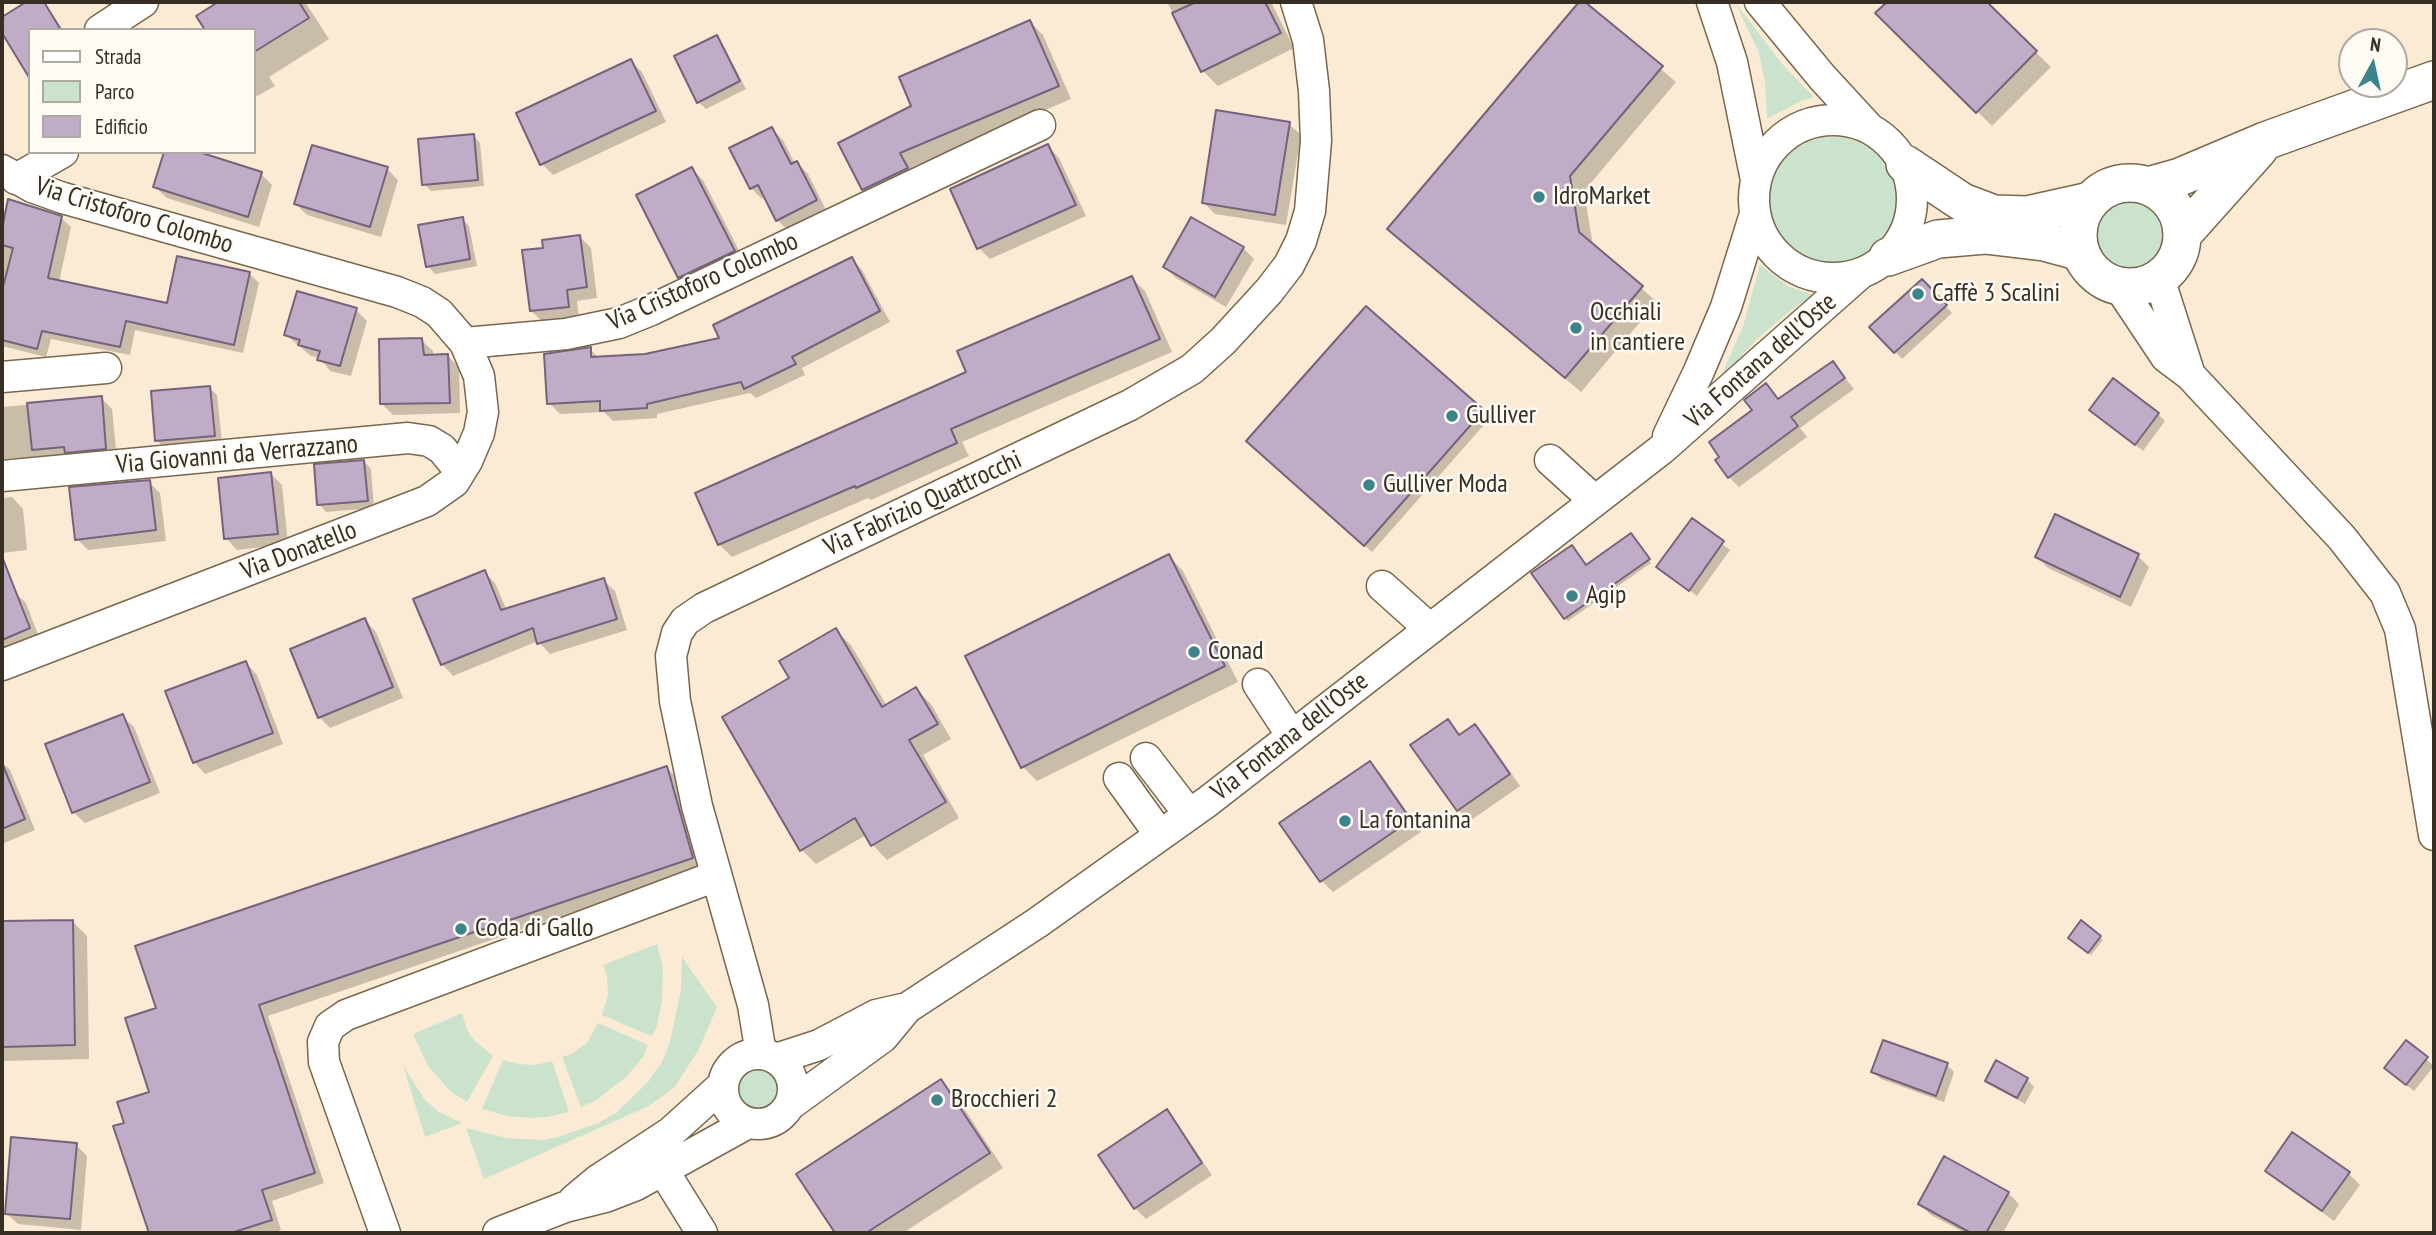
<!DOCTYPE html>
<meta charset="utf-8">
<style>
body{margin:0}
#map{position:relative;width:2436px;height:1235px;overflow:hidden;background:#fcebd4;font-family:"PT Sans Narrow",sans-serif}
canvas{display:block}
.frame{position:absolute;inset:0;border:4px solid #372f24;pointer-events:none}
.legend{position:absolute;left:28px;top:28px;width:228px;height:126px;box-sizing:border-box;background:#fefaf4;border:2px solid #aea9a1;margin:0;padding:9px 12px;list-style:none;font-size:21px;color:#372f24}
.legend li{display:flex;align-items:center;gap:14px;height:35px}
.legend b{width:35px;border:2px solid #aea9a1}
.north{position:absolute;left:2338px;top:28px;width:70px;height:70px;box-sizing:border-box;background:#fefaf4;border:2px solid #aea9a1;border-radius:50%;rotate:8deg;font-size:19px;font-weight:700;line-height:28px;text-align:center;color:#372f24}
.north::after{content:'';display:block;margin:auto;width:24px;height:32px;background:#3c848c;clip-path:polygon(50% 0,100% 100%,50% 72%,0 100%)}
</style>
<div id="map">
<canvas width="2436" height="1235"></canvas>
<div class="frame"></div>
<ul class="legend">
<li><b style="height:9px;background:#fff"></b>Strada</li>
<li><b style="height:19px;background:#cbe3cc"></b>Parco</li>
<li><b style="height:19px;background:#c0acc7"></b>Edificio</li>
</ul>
<div class="north">N</div>
</div>
<script>
const ctx = document.querySelector('canvas').getContext('2d');
ctx.lineJoin = 'round';
function fill(path, color) {
  ctx.fillStyle = color;
  ctx.fill(path, 'evenodd');
}
function poly(rows) {
  const path = new Path2D();
  for (const r of rows) {
    if (r.length === 3) {
      path.moveTo(r[0] + r[2], r[1]);
      path.arc(r[0], r[1], r[2], 0, 2 * Math.PI);
      continue;
    }
    path.moveTo(r[0], r[1]);
    for (let i = 2; i < r.length; i += 2) path.lineTo(r[i], r[i + 1]);
  }
  return path;
}
function stroke(path, color, width, dash) {
  ctx.strokeStyle = color;
  ctx.lineWidth = width;
  ctx.lineCap = dash ? 'butt' : 'round';
  ctx.setLineDash(dash || []);
  ctx.stroke(path);
}
function drawText(font, color, halo, rows, align = 'center') {
  ctx.font = font + ' "PT Sans Narrow",sans-serif';
  ctx.lineWidth = 5;
  ctx.setLineDash([]);
  ctx.textBaseline = 'middle';
  ctx.strokeStyle = halo;
  ctx.fillStyle = color;
  for (const [text, x, y, turn = 0] of rows) {
    ctx.save();
    ctx.translate(x, y);
    ctx.rotate((+turn || 0) * Math.PI / 180);
    ctx.textAlign = isNaN(turn) ? turn : align;
    if (halo) ctx.strokeText(text, 0, 0);
    ctx.fillText(text, 0, 0);
    ctx.restore();
  }
}
const green = poly([
 [1735,2,1783,65,1814,97,1799,102,1767,119,1765,82,1759,53],
 [1833,201,64],
 [2128,237,37],
 [1760,265,1788,286,1813,295,1791,310,1756,340,1719,381,1743,326],
 [657,944,663,968,662,1001,656,1029,651,1036,602,1015,608,995,607,976,603,965],
 [682,957,717,1007,699,1049,674,1088,649,1106,484,1179,466,1128,507,1138,543,1140,558,1137,598,1123,616,1113,648,1082,662,1062,670,1042,681,990],
 [462,1013,467,1030,473,1039,493,1056,467,1102,450,1091,428,1066,413,1034],
 [598,1023,648,1045,643,1057,626,1077,596,1100,581,1107,562,1057,571,1054,587,1043],
 [503,1060,519,1064,535,1065,552,1061,569,1112,547,1117,530,1118,507,1116,482,1109],
 [403,1065,424,1099,439,1112,462,1123,425,1137],
 [761,1089,23]
]);
const shadow = poly([
 [29,2,44,2,63,30,30,30,19,57,2,30,2,19],
 [104,2,131,2,113,12],
 [222,2,305,2,329,39,269,77,275,86,257,96,254,93,254,30,199,16],
 [1167,2,1271,2,1294,48,1218,86,1203,71],
 [1581,2,1676,82,1584,191,1593,246,1657,302,1581,392,1390,229],
 [1889,2,1984,2,2051,67,1992,126,1878,13],
 [1030,22,1043,35,1071,99,912,167,920,182,877,202,863,189,914,107],
 [716,37,723,45,746,89,706,109,698,102],
 [631,61,642,72,666,122,553,175,542,164],
 [1289,124,1301,135,1286,225,1215,214,1204,203],
 [772,129,783,140,795,164,797,163,808,174,827,212,789,231,777,220,766,197,762,199,751,188],
 [473,135,480,143,484,186,431,191,424,184],
 [1048,146,1059,158,1086,216,990,259,979,248,952,190],
 [387,169,398,180,381,237,307,215,296,204],
 [692,169,703,180,745,262,690,288,679,277],
 [261,174,272,185,259,227,167,198,155,187],
 [10,202,61,218,71,227,59,282,168,306,249,273,259,283,243,353,135,330,130,355,51,339,46,357,2,346,2,238],
 [462,219,469,226,477,266,435,274,428,266],
 [580,237,591,248,597,298,577,301,579,318,543,322,531,311,545,249],
 [1243,248,1254,259,1226,307,1176,278,1165,267],
 [852,259,862,270,890,322,802,368,805,375,756,398,750,393,657,414,657,418,613,421,604,412,560,414,549,403,590,349,600,359,645,356,722,339],
 [1132,278,1145,291,1172,352,962,442,969,456,871,500,868,498,732,557,719,544,969,373],
 [1922,281,1952,313,1902,359,1872,327],
 [1366,308,1490,418,1372,552,1255,448],
 [356,310,367,321,351,376,330,371,320,358,311,356,286,335],
 [421,340,433,351,433,356,448,356,459,367,460,413,393,415,382,404],
 [1833,363,1854,389,1800,428,1807,437,1739,487,1729,477,1766,385,1780,401],
 [210,388,217,395,222,442,164,448,157,440],
 [101,398,112,409,117,459,92,453,2,459,2,407],
 [2091,410,2158,414,2165,421,2143,451],
 [364,461,371,469,374,508,326,512,319,504],
 [271,474,282,485,288,544,237,550,226,538],
 [149,482,160,493,166,541,88,550,77,539],
 [12,497,23,509,27,550,2,553,2,498],
 [2056,517,2138,556,2149,567,2131,607,2048,568,2037,557],
 [1692,520,1730,550,1697,596,1658,567],
 [1634,538,1651,563,1568,621,1565,618,1587,567],
 [1169,556,1183,571,1238,682,1037,781,1022,766],
 [484,572,495,583,507,611,603,580,615,591,627,630,550,654,538,641,453,676,442,664],
 [2,592,14,592,26,603,40,640,2,654],
 [365,620,376,632,403,698,330,728,319,717],
 [836,631,851,645,887,706,916,689,931,704,951,739,923,755,959,818,887,860,873,845,866,835,816,864,801,849,792,679],
 [246,663,257,675,283,744,205,774,194,762],
 [122,716,134,727,160,793,85,823,73,812],
 [1447,721,1461,735,1475,726,1486,737,1520,786,1470,821,1458,810,1413,745],
 [2,762,10,770,35,830,2,844],
 [1370,763,1381,774,1421,832,1333,892,1322,881,1282,823],
 [667,768,678,779,703,868,268,1016,324,1183,272,1201,281,1230,273,1233,151,1233,115,1128,127,1124,151,1093,158,1009],
 [72,921,87,936,89,1059,2,1061,2,923],
 [2100,937,2103,940,2091,955,2073,940],
 [2406,1043,2434,1066,2414,1091,2393,1075],
 [1997,1063,2027,1079,2034,1087,2025,1104,1995,1087,1987,1080],
 [1947,1065,1954,1072,1944,1102,1881,1079,1873,1072],
 [941,1082,956,1096,1003,1168,903,1233,837,1233,799,1174],
 [1166,1111,1177,1123,1212,1175,1146,1219,1135,1208],
 [76,1145,87,1156,81,1230,18,1224,6,1213],
 [2267,1170,2348,1173,2360,1185,2334,1221,2278,1181],
 [2008,1193,2019,1204,2003,1233,1965,1233,1931,1215,1920,1204]
]);
const building = poly([
 [26,2,44,2,61,30,30,30,30,79,2,33,2,17,26,2],
 [218,2,299,2,309,18,254,52,254,30,205,30,196,16,218,2],
 [1196,2,1265,2,1281,33,1201,72,1172,13,1196,2],
 [1579,2,1585,2,1663,66,1570,176,1579,232,1643,286,1565,378,1387,229,1579,2],
 [1887,2,1987,2,2037,51,1976,113,1875,13,1887,2],
 [1030,20,1059,86,900,153,908,168,862,190,838,143,911,106,899,77,1030,20],
 [717,35,740,81,697,103,674,56,717,35],
 [631,59,656,111,540,165,516,113,631,59],
 [1216,110,1290,122,1275,215,1202,203,1216,110],
 [772,127,791,164,797,161,817,200,776,221,758,185,750,189,729,148,772,127],
 [474,134,478,180,422,185,418,139,474,134],
 [1048,144,1076,205,977,249,950,189,1048,144],
 [312,145,388,167,370,227,294,204,312,145],
 [164,152,199,152,262,172,248,217,153,187,164,152],
 [692,167,735,251,678,278,636,195,692,167],
 [8,199,62,216,48,278,167,303,177,256,250,272,234,345,126,321,120,347,42,331,37,349,2,340,2,291,13,248,2,245,2,229,8,199],
 [463,217,470,259,426,267,418,225,463,217],
 [1191,217,1244,247,1215,297,1163,267,1191,217],
 [580,235,587,287,567,290,569,307,530,311,522,250,543,248,542,240,580,235],
 [852,257,880,311,792,357,796,364,744,389,741,382,647,404,647,408,600,411,600,401,547,404,544,354,591,347,591,357,645,354,719,338,713,325,852,257],
 [1132,276,1160,339,951,429,957,443,856,488,855,486,718,545,695,493,966,372,957,351,1132,276],
 [1922,279,1947,305,1894,353,1869,327,1922,279],
 [297,291,357,308,340,366,317,360,320,351,298,345,300,340,284,335,297,291],
 [1366,306,1484,410,1364,546,1246,441,1366,306],
 [422,338,424,355,448,354,450,403,380,404,379,339,422,338],
 [1833,361,1845,378,1791,417,1798,426,1728,478,1715,460,1719,457,1709,442,1752,410,1744,400,1766,383,1778,399,1833,361],
 [2113,378,2159,413,2135,445,2089,410,2113,378],
 [210,386,215,436,155,441,151,391,210,386],
 [102,396,106,449,65,453,64,447,32,450,27,403,102,396],
 [364,460,368,501,317,505,314,464,364,460],
 [271,472,278,534,224,539,218,478,271,472],
 [150,480,156,530,75,540,69,487,150,480],
 [2055,514,2139,554,2120,597,2035,557,2055,514],
 [1692,518,1724,541,1689,591,1656,567,1692,518],
 [1631,533,1650,559,1564,619,1531,573,1572,545,1586,565,1631,533],
 [1169,554,1225,666,1021,768,965,656,1169,554],
 [3,559,30,628,2,640,2,560,3,559],
 [485,570,501,610,604,578,617,619,537,644,533,628,441,665,413,599,485,570],
 [365,618,393,687,318,718,290,649,365,618],
 [836,628,882,707,916,687,938,724,909,740,946,802,871,846,855,818,800,851,722,717,789,678,779,661,836,628],
 [246,661,273,733,193,763,165,691,246,661],
 [123,714,150,782,72,813,45,744,123,714],
 [1448,719,1459,735,1475,724,1510,774,1457,811,1410,745,1448,719],
 [1370,761,1411,820,1320,882,1279,823,1370,761],
 [2,763,25,819,2,829,2,763],
 [667,766,693,858,259,1005,315,1173,262,1190,272,1220,231,1233,149,1233,113,1126,124,1123,117,1102,149,1092,125,1018,156,1008,135,946,667,766],
 [73,920,75,1045,2,1047,2,921,73,920],
 [2081,920,2101,936,2088,953,2068,938,2081,920],
 [1883,1040,1948,1063,1936,1096,1871,1072,1883,1040],
 [2406,1040,2428,1057,2406,1085,2384,1068,2406,1040],
 [1996,1060,2028,1078,2017,1098,1985,1081,1996,1060],
 [941,1079,990,1153,866,1233,835,1233,796,1174,941,1079],
 [1167,1109,1202,1163,1134,1209,1098,1155,1167,1109],
 [2292,1132,2350,1172,2322,1211,2265,1171,2292,1132],
 [11,1137,77,1143,70,1219,5,1214,11,1137],
 [1944,1156,2009,1192,1986,1233,1971,1233,1918,1204,1944,1156]
]);
const minor = poly([
 [1712,2,1732,62,1756,180],
 [1760,2,1822,77,1868,127],
 [100,30,143,2],
 [1833,199,79],
 [2,170,32,187,63,198,397,292,422,302,439,313,465,343,479,376,483,412,479,433,467,461,454,482,427,501,2,665],
 [16,179,63,152],
 [2159,278,2190,375],
 [2118,285,2166,357,2190,375,2342,538,2385,593,2400,629,2434,835],
 [465,343,566,334,619,323,651,310,1040,125],
 [2,377,106,368],
 [1668,436,1699,371,1726,307,1755,214],
 [1550,460,1595,501],
 [2,476,408,438,429,441,442,449,460,471],
 [1382,586,1430,629],
 [1258,684,1292,736],
 [1146,758,1189,814],
 [1119,778,1160,835],
 [758,1089,35],
 [761,1054,753,1005,697,806,675,701,671,656,677,633,685,621,704,608,1130,405,1192,369,1223,341,1269,291,1289,265,1301,241,1310,211,1316,141,1314,91,1308,40,1296,2],
 [776,1059,819,1045,876,1015,907,1008,1037,923,1207,802,1662,449,1861,273],
 [791,1104,883,1037,907,1008],
 [663,1170,702,1233],
 [574,1200,598,1180,671,1132,723,1085],
 [385,1233,324,1062,323,1042,330,1026,346,1015,716,876],
 [498,1233,565,1207,605,1197,636,1185,748,1123]
]);
const tertiary = poly([
 [1905,164,1962,202,1994,214,2027,215,2090,201],
 [2130,235,52],
 [2148,186,2180,177,2265,141,2434,80],
 [2183,234,2259,149],
 [1888,257,1938,239,1985,235,2044,242,2081,252]
]);
const markers = [
 [1539,197,7,"#3c848c"],
 [1918,294,7,"#3c848c"],
 [1576,328,7,"#3c848c"],
 [1452,416,7,"#3c848c"],
 [1369,485,7,"#3c848c"],
 [1572,596,7,"#3c848c"],
 [1194,652,7,"#3c848c"],
 [1345,821,7,"#3c848c"],
 [461,929,7,"#3c848c"],
 [937,1100,7,"#3c848c"]
];
const poiNames = [
 ["IdroMarket",1553,197],
 ["Caffè 3 Scalini",1932,294],
 ["Occhiali",1590,313],
 ["in cantiere",1590,343],
 ["Gulliver",1466,416],
 ["Gulliver Moda",1383,485],
 ["Agip",1586,596],
 ["Conad",1208,652],
 ["La fontanina",1359,821],
 ["Coda di Gallo",475,929],
 ["Brocchieri 2",951,1100]
];
const streetNames = [
 ["Via Cristoforo Colombo",134,216,17],
 ["Via Cristoforo Colombo",703,282,-24],
 ["Via Fontana dell'Oste",1761,361,-41],
 ["Via Giovanni da Verrazzano",237,455,-5],
 ["Via Fabrizio Quattrocchi",923,504,-25],
 ["Via Donatello",299,551,-21],
 ["Via Fontana dell'Oste",1290,737,-38]
];
fill(green, '#cbe3cc');
fill(shadow, '#0003');
fill(building, '#c0acc7');
stroke(building, '#75627b', 2);
stroke(minor, '#79674e', 33);
stroke(tertiary, '#79674e', 40);
stroke(minor, '#fff', 30);
stroke(tertiary, '#fff', 37);
for (const [x, y, r, color] of markers) {
  const dot = new Path2D();
  dot.arc(x, y, r, 0, 2 * Math.PI);
  ctx.fillStyle = color;
  ctx.fill(dot);
  stroke(dot, '#fefaf4', 2.5);
}
drawText('26px', '#372f24', '#fefaf4', poiNames, 'left');
drawText('26px', '#372f24', '#fefaf4', streetNames);
</script>
